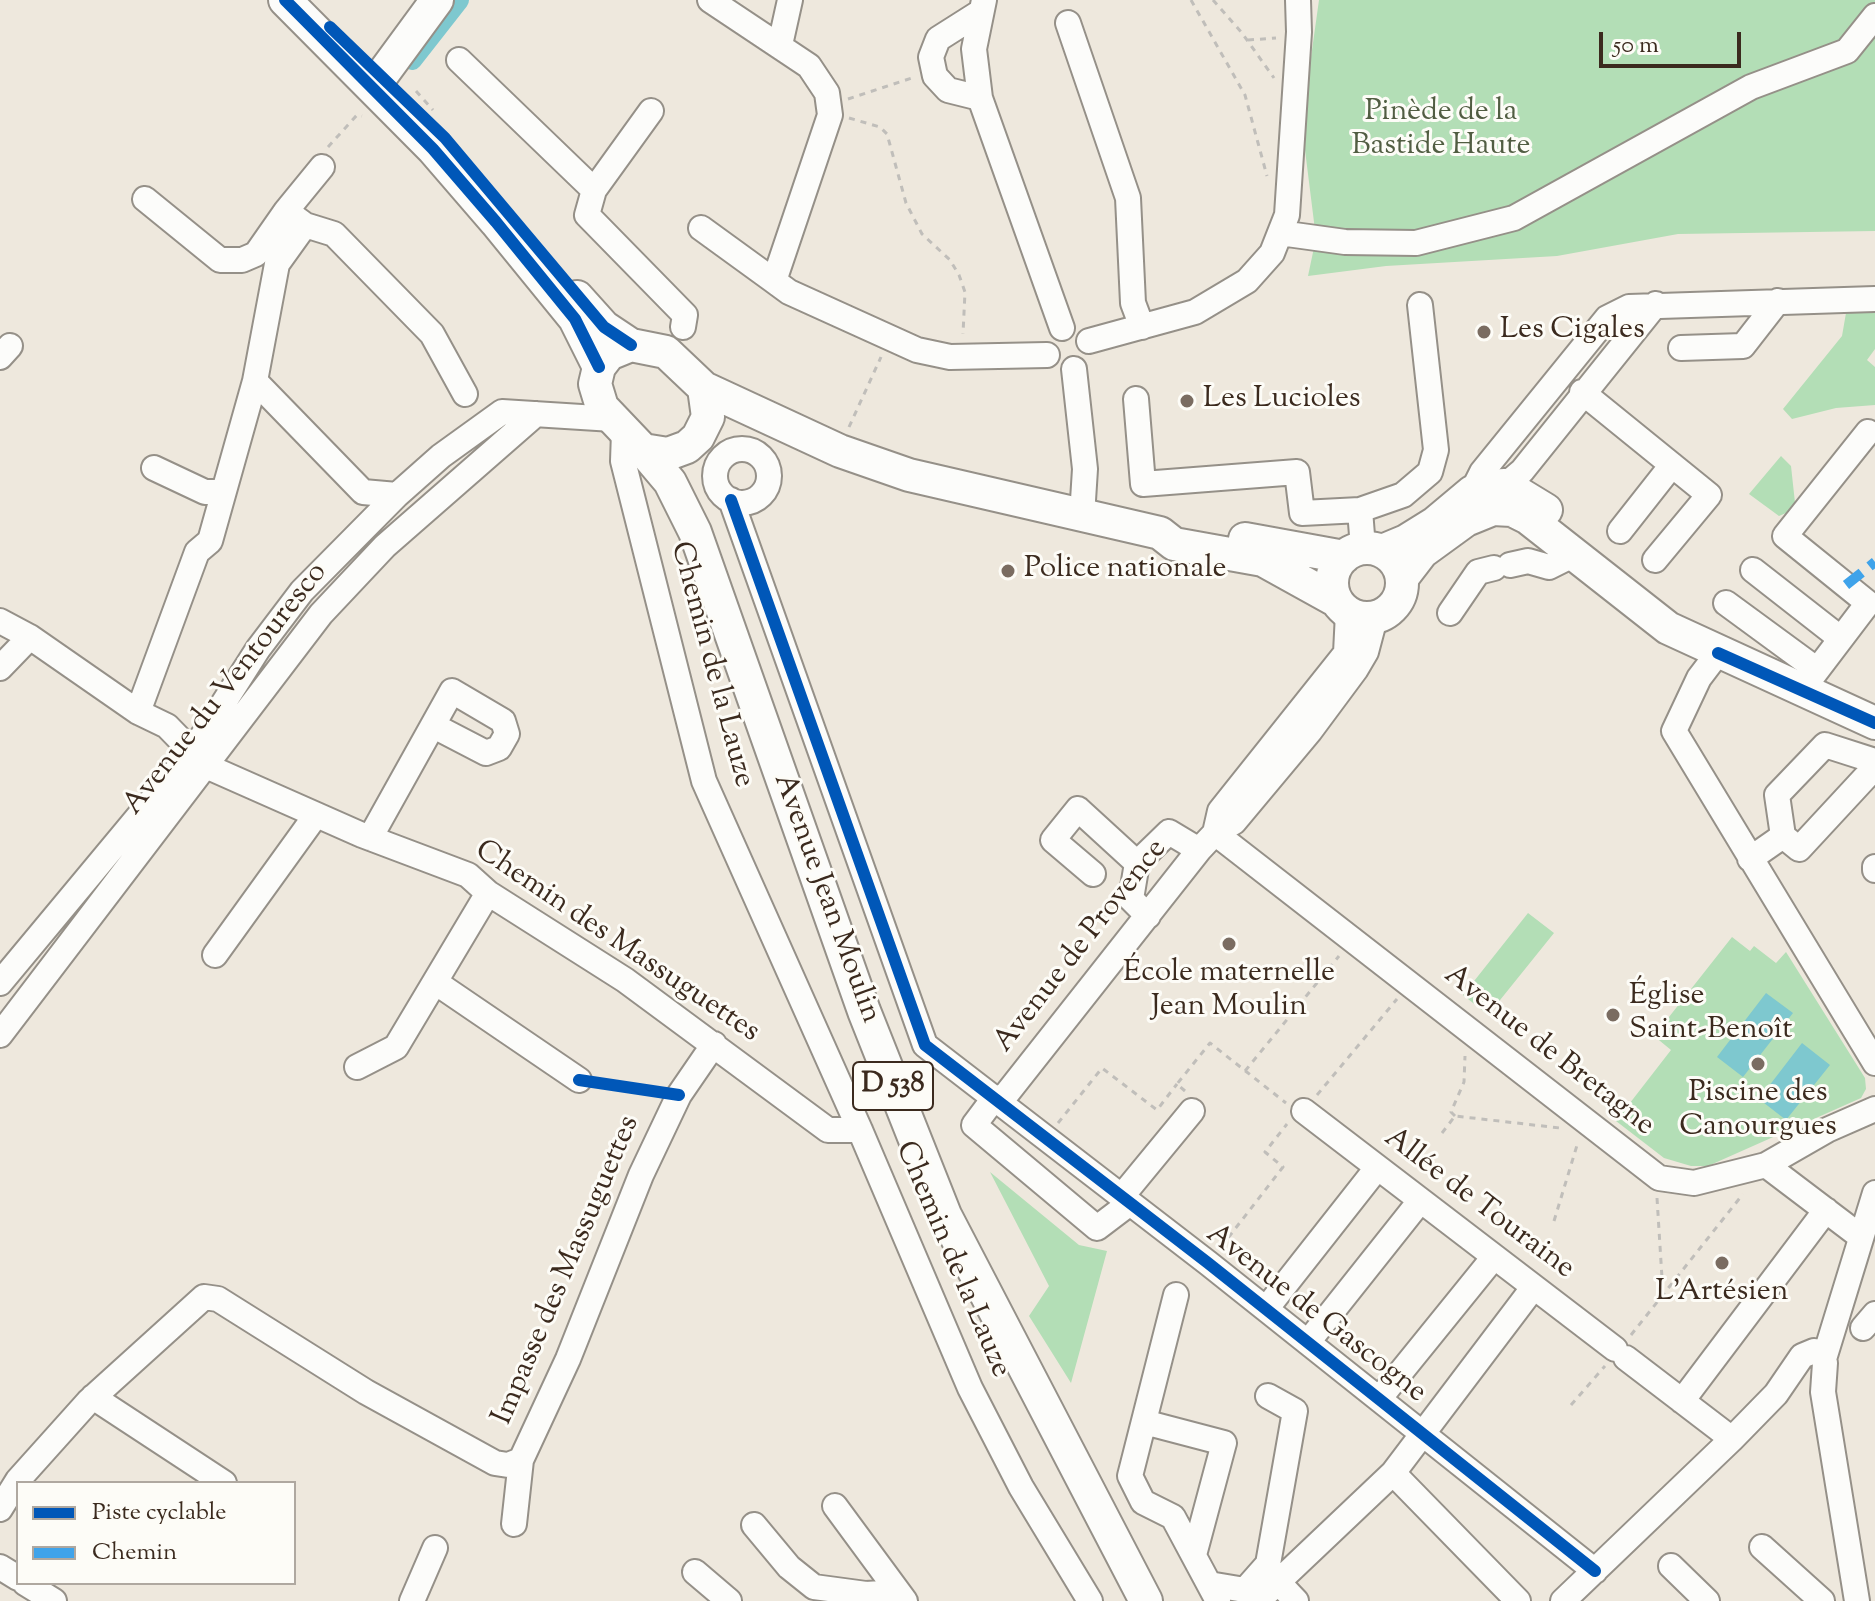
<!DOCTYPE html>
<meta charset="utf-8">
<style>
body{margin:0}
#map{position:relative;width:1875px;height:1601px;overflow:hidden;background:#eee8dd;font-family:"Sorts Mill Goudy",serif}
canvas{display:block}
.legend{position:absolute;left:16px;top:1481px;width:280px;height:104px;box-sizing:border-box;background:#fdfcf7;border:2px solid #afa8a0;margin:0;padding:10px 14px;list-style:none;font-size:24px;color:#3b2a1e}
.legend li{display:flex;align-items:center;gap:16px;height:40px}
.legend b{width:40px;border:2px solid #afa8a0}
.scale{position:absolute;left:1599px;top:32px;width:142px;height:36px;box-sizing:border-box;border:4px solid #3b2a1e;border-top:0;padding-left:10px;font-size:24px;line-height:28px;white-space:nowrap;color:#3b2a1e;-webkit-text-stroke:6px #fdfcf7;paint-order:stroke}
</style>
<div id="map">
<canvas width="1875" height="1601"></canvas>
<ul class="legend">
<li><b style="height:10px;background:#0057b8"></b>Piste cyclable</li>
<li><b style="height:10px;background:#3fa3ea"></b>Chemin</li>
</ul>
<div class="scale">50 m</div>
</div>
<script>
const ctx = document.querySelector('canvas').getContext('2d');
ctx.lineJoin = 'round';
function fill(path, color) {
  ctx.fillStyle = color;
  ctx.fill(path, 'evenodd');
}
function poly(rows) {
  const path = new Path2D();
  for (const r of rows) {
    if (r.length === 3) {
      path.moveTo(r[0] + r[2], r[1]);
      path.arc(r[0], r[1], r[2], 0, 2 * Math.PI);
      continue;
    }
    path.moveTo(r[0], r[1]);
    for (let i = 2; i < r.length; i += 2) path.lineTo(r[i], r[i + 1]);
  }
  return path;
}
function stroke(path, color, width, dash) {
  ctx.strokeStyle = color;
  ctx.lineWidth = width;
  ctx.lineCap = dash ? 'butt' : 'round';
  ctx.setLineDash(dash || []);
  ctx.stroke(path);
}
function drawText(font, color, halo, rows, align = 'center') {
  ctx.font = font + ' "Sorts Mill Goudy",serif';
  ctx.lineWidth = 6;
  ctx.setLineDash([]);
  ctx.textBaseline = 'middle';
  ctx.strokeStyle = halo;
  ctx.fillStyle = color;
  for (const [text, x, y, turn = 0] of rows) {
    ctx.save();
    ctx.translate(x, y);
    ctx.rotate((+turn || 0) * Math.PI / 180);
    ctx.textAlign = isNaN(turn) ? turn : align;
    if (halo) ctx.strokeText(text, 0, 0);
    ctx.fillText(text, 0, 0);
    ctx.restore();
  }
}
const green = poly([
 [1319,0,1875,0,1875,231,1678,234,1557,256,1386,266,1308,276,1316,238,1305,150,1306,93],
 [1875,312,1875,349,1867,360,1875,367,1875,405,1836,408,1792,419,1783,409,1842,336,1846,313],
 [1781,456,1791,466,1796,512,1792,517,1786,513,1779,516,1749,494],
 [1528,913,1554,933,1488,1015,1463,995],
 [1732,937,1750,951,1754,946,1776,963,1786,952,1865,1078,1866,1089,1861,1098,1708,1166,1691,1166,1664,1158,1616,1121,1671,1050,1654,1036],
 [990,1172,1079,1245,1107,1251,1071,1383,1029,1316,1049,1286]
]);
const water = poly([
 [1766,993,1793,1013,1743,1077,1717,1057],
 [1802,1043,1830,1065,1786,1120,1759,1099]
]);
const canal = poly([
 [412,60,459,0]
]);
const path = poly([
 [1191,0,1245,95,1267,176],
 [1213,0,1242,33,1274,78],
 [1248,40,1276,38],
 [416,91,433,110],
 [848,99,912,78],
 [849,118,880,127,887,134,906,203,922,234,950,260,959,275,965,292,963,334],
 [328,147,357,115,362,116],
 [849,427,881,357],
 [1245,1071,1339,956],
 [1185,1091,1177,1084,1210,1043,1286,1103],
 [1317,1095,1397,999],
 [1455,1116,1451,1112,1464,1082,1465,1056],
 [1058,1123,1102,1068,1157,1110,1177,1084],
 [1442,1133,1455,1116,1560,1128],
 [1657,1198,1663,1294],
 [1554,1221,1578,1142],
 [1221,1247,1283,1167,1265,1152,1287,1124],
 [1631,1335,1743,1194],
 [1571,1405,1605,1366]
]);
const minor = poly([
 [710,0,809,66,827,93,830,115,774,281,789,292,917,350,950,357,1047,355],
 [984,0,974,49,980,98,1062,328],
 [979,13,938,39,931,57,935,76,948,90,980,98],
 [1068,23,1128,198,1133,303,1142,327],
 [780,45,790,0],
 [459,60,594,190],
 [651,111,594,190,587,215,685,315,683,327],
 [145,199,220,260,242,260,256,254,286,211,305,225],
 [286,211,322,167],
 [701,228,774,281],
 [1280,233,1345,242,1416,243,1514,218,1751,87,1847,51,1875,16],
 [1089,341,1195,312,1247,281,1272,253,1287,215,1299,32,1298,0],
 [1681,348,1743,346,1778,301],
 [0,357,10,346],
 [1074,369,1085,469,1082,516],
 [255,381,277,264,305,225,334,234,432,334,465,394],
 [1582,392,1709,495,1655,560],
 [1136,399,1143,484,1297,472,1302,513,1360,510,1403,495,1430,472,1436,450,1420,305],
 [624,432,623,461,704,781,860,1130,970,1388,1021,1487,1090,1601],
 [742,476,27],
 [154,468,205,492,223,492],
 [1472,492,1482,472,1607,318,1629,307,1875,299],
 [1495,494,1522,471,1656,304],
 [731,500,925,1045,1208,1263,1595,1571],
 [1360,510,1363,548],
 [1620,531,1672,465],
 [1510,565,1528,561,1549,567,1575,554],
 [1753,570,1840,638],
 [1726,603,1816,669],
 [1450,613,1478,572,1494,568],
 [0,621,30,637,138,712,167,726,206,766,362,835,468,875,488,893,625,980,828,1130,860,1130],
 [1718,653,1699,678,1674,731,1875,1063],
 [0,668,30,637],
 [1802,690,1868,603,1785,536,1868,432],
 [138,712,197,552,210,541,255,381,363,492,397,495],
 [1215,833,1659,1178,1694,1183,1766,1165,1827,1130,1875,1109],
 [1215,833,1220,811,1346,653,1348,613],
 [1783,836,1777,795,1825,745,1875,761],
 [370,838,452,691,503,721,507,734,499,748,486,753,434,726],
 [1750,859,1783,836,1799,849,1875,767],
 [1875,867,1875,870],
 [1093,874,1053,840,1078,809,1137,863],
 [1148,916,1131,899,1137,863,1169,832,1199,850],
 [215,955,316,815],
 [435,982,579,1080],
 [0,983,193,751,258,649,302,591,397,495,441,456,502,412,613,419],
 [0,1035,321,614,385,546,536,414],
 [357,1067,396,1047,488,893],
 [995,1097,974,1125,1097,1228,1130,1203],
 [1001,1101,1199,850,1215,833,1234,822,1310,731,1356,669,1366,652,1375,618],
 [1304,1111,1615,1349],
 [1766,1165,1861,1237],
 [1122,1196,1192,1111],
 [1176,1295,1130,1476,1143,1502,1173,1517,1218,1601],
 [1266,1309,1377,1168],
 [1863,1328,1875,1314],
 [1308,1342,1420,1201],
 [1626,1358,1732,1439],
 [1824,1359,1875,1193],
 [93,1397,224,1483],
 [1379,1399,1494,1257],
 [1682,1401,1826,1210],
 [1144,1422,1224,1443,1194,1555],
 [1393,1473,1518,1601],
 [835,1506,905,1601],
 [0,1509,18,1480,88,1402,204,1297,218,1299,366,1392,495,1463,508,1465,521,1460,568,1359,641,1175,679,1095,714,1044],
 [514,1524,521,1460],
 [754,1525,789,1567,814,1587,866,1594,898,1592],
 [1762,1547,1822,1601],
 [1671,1566,1707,1601],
 [0,1567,18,1578],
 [695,1572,729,1601],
 [1278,1582,1296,1601],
 [25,1583,54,1601],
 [1209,1584,1245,1590,1268,1564,1295,1411,1268,1396],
 [412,1601,435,1548],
 [1258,1601,1393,1473,1533,1288],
 [1563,1601,1732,1439,1776,1394,1802,1356,1814,1351,1822,1355,1825,1363,1823,1392,1857,1601]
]);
const major = poly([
 [285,0,433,149,496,222,575,319,599,367],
 [382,75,437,0],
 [577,297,604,327,631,345],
 [631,345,666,352,704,388,708,417,698,437,687,447,668,454,643,450,602,407,595,384,599,367,609,354,631,345],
 [704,388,840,451,909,475,1160,533,1174,544,1263,560,1337,601],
 [643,450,670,482,695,532,864,1011,945,1215,1146,1601],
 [1245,539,1344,557],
 [1367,583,35],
 [1382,551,1406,541,1435,523,1472,492,1488,486,1505,485,1546,510],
 [1402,578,1422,552,1466,520,1493,509,1512,510,1528,518,1668,628,1875,723]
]);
const quiet = poly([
 [1846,585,1875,562]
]);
const cycleway = poly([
 [285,0,433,149,496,222,575,319,599,367],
 [330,27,445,138,604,327,631,345],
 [731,500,925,1045,1208,1263,1595,1571],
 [1718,653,1875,723],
 [579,1080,679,1095]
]);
const markers = [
 [1484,332,8,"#7a6c61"],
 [1187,401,8,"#7a6c61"],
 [1008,571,8,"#7a6c61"],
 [1229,944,8,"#7a6c61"],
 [1613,1015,8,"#7a6c61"],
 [1758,1064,8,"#7a6c61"],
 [1722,1263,8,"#7a6c61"]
];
const shields = [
 [893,1086,80]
];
const shieldNames = [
 ["D 538",893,1086]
];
const parkNames = [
 ["Pinède de la",1441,114],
 ["Bastide Haute",1441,148]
];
const poiNames = [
 ["Les Cigales",1500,332],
 ["Les Lucioles",1203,401],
 ["Police nationale",1024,571],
 ["École maternelle",1229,975,"center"],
 ["Jean Moulin",1229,1009,"center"],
 ["Église",1629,998],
 ["Saint-Benoît",1629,1032],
 ["Piscine des",1758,1095,"center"],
 ["Canourgues",1758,1129,"center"],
 ["L'Artésien",1722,1294,"center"]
];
const streetNames = [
 ["Chemin de la Lauze",710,665,75],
 ["Avenue du Ventouresco",227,690,-52],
 ["Avenue Jean Moulin",825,899,70],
 ["Chemin des Massuguettes",616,943,34],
 ["Avenue de Provence",1082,947,-52],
 ["Avenue de Bretagne",1548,1052,38],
 ["Allée de Touraine",1478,1205,37],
 ["Chemin de la Lauze",951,1260,67],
 ["Impasse des Massuguettes",568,1271,-67],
 ["Avenue de Gascogne",1315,1315,38]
];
fill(green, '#b3deb6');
fill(water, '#7ec8cf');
stroke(canal, '#7ec8cf', 20);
stroke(minor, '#959088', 28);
stroke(major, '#959088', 36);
stroke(path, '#c0beba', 3, [6, 6]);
stroke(minor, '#fcfcfa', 24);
stroke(major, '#fcfcfa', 32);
stroke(quiet, '#3fa3ea', 10, [20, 10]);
stroke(cycleway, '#0057b8', 12);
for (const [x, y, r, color] of markers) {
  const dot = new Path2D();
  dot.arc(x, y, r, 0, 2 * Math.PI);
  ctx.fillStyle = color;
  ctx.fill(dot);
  stroke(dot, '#fdfcf7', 3);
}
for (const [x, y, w] of shields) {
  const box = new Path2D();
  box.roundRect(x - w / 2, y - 24, w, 48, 6);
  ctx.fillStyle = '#fdfcf7';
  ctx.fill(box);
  stroke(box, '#3b2a1e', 2);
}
drawText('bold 28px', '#3b2a1e', null, shieldNames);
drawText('30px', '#515d42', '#fdfcf7', parkNames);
drawText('30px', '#3b2a1e', '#fdfcf7', poiNames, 'left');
drawText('30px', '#3b2a1e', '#fdfcf7', streetNames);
</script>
